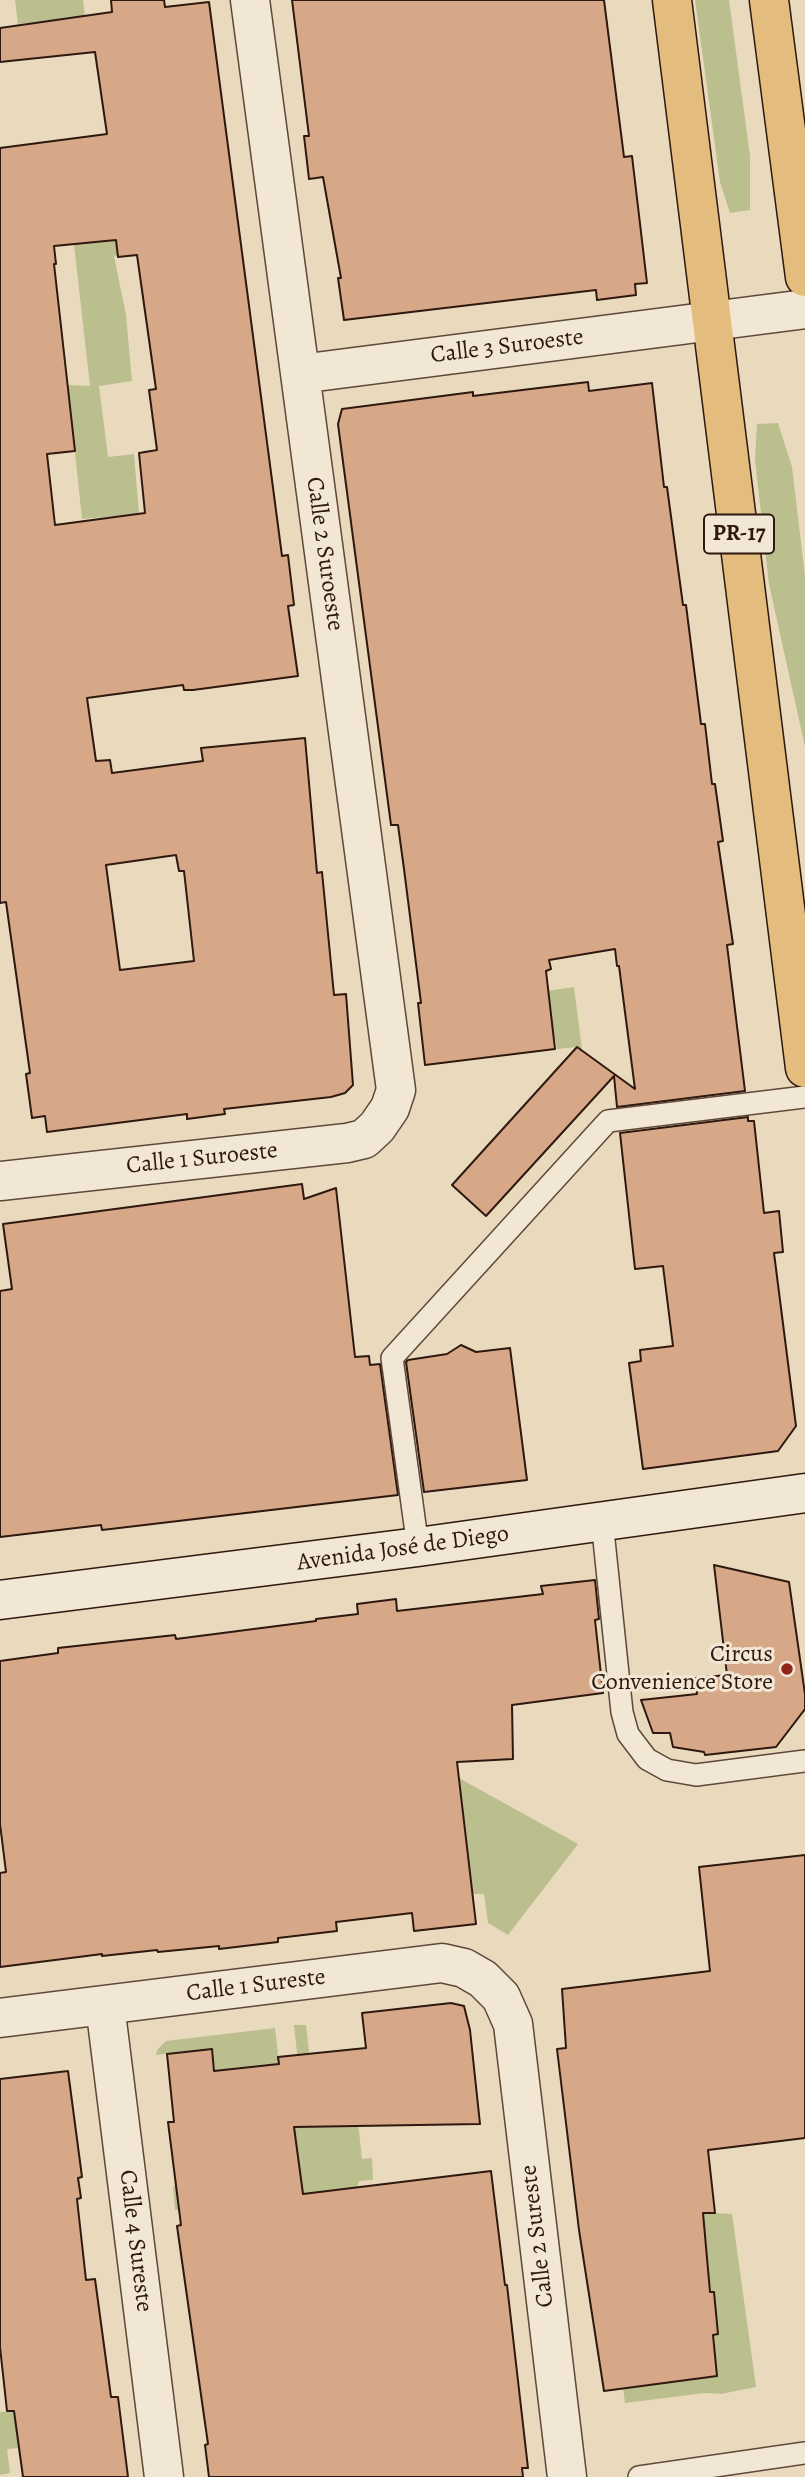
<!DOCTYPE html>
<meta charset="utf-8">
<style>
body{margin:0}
canvas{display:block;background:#e9dabd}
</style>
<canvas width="805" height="2477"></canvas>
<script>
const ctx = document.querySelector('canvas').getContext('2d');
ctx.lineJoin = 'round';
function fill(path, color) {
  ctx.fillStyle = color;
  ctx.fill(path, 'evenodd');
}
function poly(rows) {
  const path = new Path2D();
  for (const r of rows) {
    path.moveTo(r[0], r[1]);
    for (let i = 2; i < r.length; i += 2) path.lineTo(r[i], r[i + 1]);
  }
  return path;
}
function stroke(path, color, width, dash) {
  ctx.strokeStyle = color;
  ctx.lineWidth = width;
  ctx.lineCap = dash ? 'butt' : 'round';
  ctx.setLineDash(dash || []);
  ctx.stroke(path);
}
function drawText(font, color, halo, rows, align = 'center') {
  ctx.font = font + ' Alegreya,serif';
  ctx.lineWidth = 6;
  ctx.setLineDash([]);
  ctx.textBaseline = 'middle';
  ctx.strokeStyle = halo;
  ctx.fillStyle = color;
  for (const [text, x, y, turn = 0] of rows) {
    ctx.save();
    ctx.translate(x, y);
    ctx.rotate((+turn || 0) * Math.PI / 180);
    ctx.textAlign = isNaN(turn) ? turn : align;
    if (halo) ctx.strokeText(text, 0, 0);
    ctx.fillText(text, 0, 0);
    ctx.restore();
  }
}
const green = poly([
 [15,0,83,0,85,17,18,24],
 [695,0,729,0,750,156,750,210,730,213,720,182],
 [110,197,129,253,114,256,126,315,132,381,99,386,108,457,134,454,139,514,82,519,68,385,90,386,71,218],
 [778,423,792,467,805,576,805,747,769,584,755,460,757,424],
 [574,987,582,1050,577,1047,557,1049,546,991],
 [439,1767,578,1844,508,1935,488,1923,484,1894,472,1894],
 [294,2025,306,2025,315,2106,323,2104,327,2127,358,2122,362,2159,372,2158,373,2180,359,2181,357,2189,215,2203,175,2210,173,2186,186,2185,297,2149,294,2127,301,2127,265,2089,263,2066,214,2071,211,2049,156,2055,157,2050,166,2041,275,2028,279,2064,298,2062],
 [696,2212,732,2214,756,2387,721,2394,705,2393,625,2403,623,2388,717,2376,713,2335,718,2334,714,2292,704,2293],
 [14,2411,19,2448,7,2449,10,2473,0,2475,0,2412]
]);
const building = poly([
 [111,0,164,0,165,7,209,2,282,556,288,555,294,605,288,606,298,676,193,690,184,690,183,685,87,698,96,761,110,760,112,773,203,761,201,748,305,738,317,873,322,872,334,995,346,994,353,1085,345,1093,331,1097,224,1109,225,1114,187,1119,187,1114,47,1132,45,1116,32,1118,26,1074,30,1073,6,902,0,903,0,148,107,134,95,52,0,62,0,28,112,12,111,0],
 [116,240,118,257,137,255,156,389,149,390,157,450,139,453,145,513,55,525,47,454,75,451,54,264,56,264,54,246,116,240],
 [176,855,179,871,184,871,194,961,120,970,106,865,176,855],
 [292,0,604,0,624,157,632,156,647,283,635,284,636,295,597,300,596,290,344,320,338,278,341,278,323,177,309,179,304,136,309,136,292,0],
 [588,382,589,391,652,383,664,487,667,487,683,605,686,605,701,724,705,724,712,784,715,784,723,841,718,842,733,944,727,945,745,1091,617,1107,614,1076,486,1216,452,1185,577,1047,635,1089,619,966,617,966,615,949,549,960,551,969,546,971,555,1049,425,1065,418,1003,421,1003,404,869,398,825,391,825,338,424,342,409,473,392,473,396,588,382],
 [748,1117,748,1121,754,1121,764,1213,779,1211,783,1252,774,1253,796,1426,778,1451,643,1469,629,1363,641,1361,640,1350,673,1346,663,1266,635,1269,620,1133,748,1117],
 [302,1184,304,1199,336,1188,355,1357,369,1356,370,1365,380,1364,398,1495,102,1530,101,1525,0,1537,0,1291,12,1289,3,1224,302,1184],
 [461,1345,476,1352,510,1348,527,1480,424,1492,406,1362,408,1360,447,1354,461,1345],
 [714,1565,789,1582,805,1694,805,1709,776,1747,705,1755,704,1752,673,1747,670,1733,653,1733,641,1700,697,1694,695,1678,727,1675,714,1565],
 [595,1580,599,1619,595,1620,603,1693,512,1705,513,1759,457,1762,476,1924,414,1931,412,1913,336,1922,337,1931,278,1938,278,1942,219,1949,219,1946,158,1952,157,1950,102,1956,102,1954,0,1967,0,1873,6,1872,0,1824,0,1661,58,1653,58,1648,175,1635,176,1639,316,1621,316,1619,358,1614,357,1604,396,1599,397,1611,543,1594,541,1586,595,1580],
 [805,1855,805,2138,708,2150,715,2213,703,2213,710,2292,714,2292,718,2334,713,2335,717,2376,604,2391,579,2230,557,2049,566,2048,562,1989,710,1971,699,1867,805,1855],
 [451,2003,464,2006,470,2030,480,2124,294,2127,303,2194,491,2171,505,2285,507,2285,528,2468,522,2468,523,2477,209,2477,205,2445,208,2444,177,2226,181,2225,168,2122,174,2122,167,2054,212,2049,214,2071,279,2064,278,2057,366,2048,362,2013,451,2003],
 [68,2071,82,2177,78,2178,81,2198,77,2199,86,2280,95,2279,111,2397,118,2397,128,2477,23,2477,14,2411,7,2411,0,2347,0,2079,68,2071]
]);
const service = poly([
 [602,1521,622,1712,628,1734,647,1759,667,1770,696,1775,805,1761],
 [418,1547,392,1358,608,1121,805,1097],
 [639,2477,805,2453]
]);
const minor = poly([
 [300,374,805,309],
 [0,1181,347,1143,364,1139,377,1127,390,1108,396,1090,250,0],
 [105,2005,164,2477],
 [0,2018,442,1963,464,1968,483,1979,501,1997,513,2024,567,2477]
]);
const secondary = poly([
 [0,1600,418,1547,805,1493]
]);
const primary = poly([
 [672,0,805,1068],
 [769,0,805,277]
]);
const markers = [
 [787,1669,7,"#8f2418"]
];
const shields = [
 [739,534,70]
];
const shieldNames = [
 ["PR-17",739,534]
];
const streetNames = [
 ["Calle 3 Suroeste",507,347,-7],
 ["Calle 2 Suroeste",324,554,82],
 ["Calle 1 Suroeste",202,1159,-6],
 ["Avenida José de Diego",403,1549,-8],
 ["Calle 1 Sureste",256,1986,-7],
 ["Calle 2 Sureste",538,2236,-97],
 ["Calle 4 Sureste",135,2241,83]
];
const poiNames = [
 ["Circus",773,1655],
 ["Convenience Store",773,1683]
];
fill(green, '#bbbe8d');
fill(building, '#d7a888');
stroke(building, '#2f180f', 2);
stroke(service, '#5e483a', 24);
stroke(minor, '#5e483a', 41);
stroke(secondary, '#2f180f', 41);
stroke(primary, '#2f180f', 41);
stroke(service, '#f1e7d4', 21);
stroke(minor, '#f1e7d4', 38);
stroke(secondary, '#f1e7d4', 38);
stroke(primary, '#e4bd7e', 38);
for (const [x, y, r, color] of markers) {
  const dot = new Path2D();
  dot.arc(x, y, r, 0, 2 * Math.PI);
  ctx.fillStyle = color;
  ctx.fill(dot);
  stroke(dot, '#f1e7d4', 2.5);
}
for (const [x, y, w] of shields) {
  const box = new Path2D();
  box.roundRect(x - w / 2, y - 19.5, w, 39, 5);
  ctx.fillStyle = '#f1e7d4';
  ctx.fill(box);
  stroke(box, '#2f180f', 2);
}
drawText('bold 23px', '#2f180f', null, shieldNames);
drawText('24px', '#2f180f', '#f1e7d4', streetNames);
drawText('24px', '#2f180f', '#f1e7d4', poiNames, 'right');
</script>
